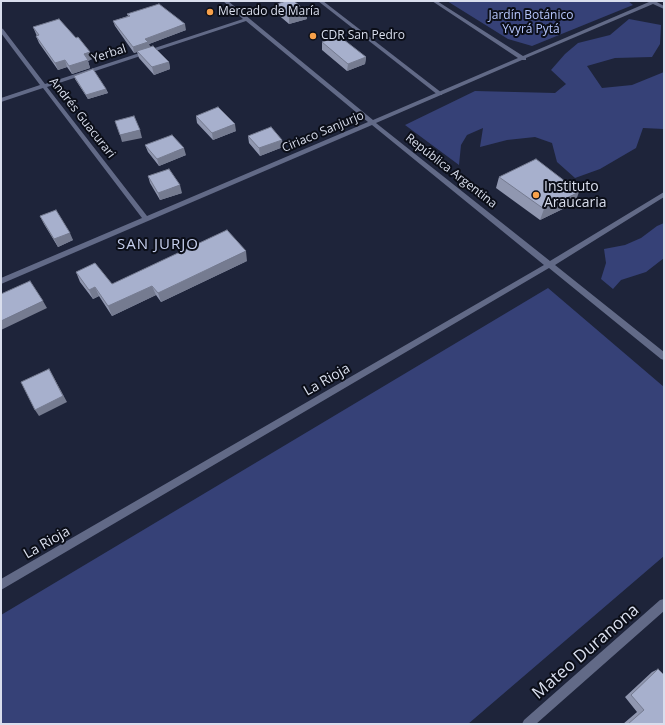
<!DOCTYPE html>
<meta charset="utf-8">
<style>
body{margin:0}
#map{position:relative;width:665px;height:725px;overflow:hidden;background:#1e243a;font-family:"Open Sans",sans-serif}
canvas{display:block}
.frame{position:absolute;inset:0;border:2px solid #d9deed;pointer-events:none}
</style>
<div id="map">
<canvas width="665" height="725"></canvas>
<div class="frame"></div>
</div>
<script>
const ctx = document.querySelector('canvas').getContext('2d');
ctx.lineJoin = 'round';
function fill(path, color) {
  ctx.fillStyle = color;
  ctx.fill(path, 'evenodd');
}
function poly(rows) {
  const path = new Path2D();
  for (const r of rows) {
    path.moveTo(r[0], r[1]);
    for (let i = 2; i < r.length; i += 2) path.lineTo(r[i], r[i + 1]);
  }
  return path;
}
function stroke(path, color, width, dash) {
  ctx.strokeStyle = color;
  ctx.lineWidth = width;
  ctx.lineCap = dash ? 'butt' : 'round';
  ctx.setLineDash(dash || []);
  ctx.stroke(path);
}
function drawText(font, color, halo, rows, align = 'center') {
  ctx.font = font + ' "Open Sans",sans-serif';
  ctx.lineWidth = 4;
  ctx.setLineDash([]);
  ctx.textBaseline = 'middle';
  ctx.strokeStyle = halo;
  ctx.fillStyle = color;
  for (const [text, x, y, turn = 0] of rows) {
    ctx.save();
    ctx.translate(x, y);
    ctx.rotate((+turn || 0) * Math.PI / 180);
    ctx.textAlign = isNaN(turn) ? turn : align;
    if (halo) ctx.strokeText(text, 0, 0);
    ctx.fillText(text, 0, 0);
    ctx.restore();
  }
}
const green = poly([
 [447,1,628,1,633,5,532,46,508,39],
 [629,19,661,25,660,44,652,57,615,58,587,66,602,88,632,85,664,72,664,129,643,128,636,148,600,169,575,178,557,162,552,143,535,137,507,140,480,147,483,128,467,135,461,145,459,165,405,125,475,91,555,93,566,84,551,70,565,54,578,43,610,35],
 [664,223,664,258,646,272,621,280,613,289,601,279,606,263,604,249,625,245,641,238,657,226],
 [548,288,664,387,664,556,468,724,1,724,1,615]
]);
const lane = poly([
 [318,1,323,1,442,93,442,95,438,95,318,1]
]);
const street = poly([
 [223,1,228,1,373,120,518,58,432,1,437,1,523,56,649,2,649,1,655,1,664,6,664,9,653,4,526,58,526,60,522,60,376,123,550,261,664,192,664,197,555,265,664,352,664,360,661,359,549,268,1,590,1,579,544,265,372,125,1,284,1,278,142,218,43,88,1,102,1,98,40,85,1,33,1,28,3,29,45,84,243,19,223,1],
 [246,21,368,122,147,216,47,87,246,21],
 [664,599,664,611,536,724,522,724,524,720,660,600,664,599]
]);
const wall = poly([
 [274,5,307,12,307,19,289,24,275,12],
 [127,14,186,30,149,44,150,47,169,62,170,69,154,75,139,58,137,52,134,53,115,26,113,21,128,16],
 [33,27,92,59,88,61,90,68,72,74,67,67,58,70,39,43,36,36,37,36,36,34],
 [322,42,366,57,365,64,347,71,322,50],
 [74,76,106,89,108,93,88,99,75,79],
 [196,116,236,131,213,140,197,123],
 [248,136,282,140,283,147,260,156,249,143],
 [145,145,186,155,159,166,148,152],
 [148,176,182,193,160,200,150,183],
 [499,177,575,203,540,220,496,188],
 [40,216,73,240,58,247,44,224],
 [247,261,161,302,156,295,112,316,99,296,93,299,80,282,76,272,112,284],
 [658,669,664,724,623,724,637,712,625,697,652,672]
]);
const shadedWall = poly([
 [307,12,307,19,289,24,289,17],
 [185,24,186,30,149,44,150,48,137,51,137,52,134,53,133,47,145,39],
 [90,52,92,59,88,61,90,68,72,74,69,66,84,54],
 [366,57,365,64,347,71,348,64],
 [65,60,67,67,58,70,55,63],
 [169,62,170,69,154,75,152,67],
 [106,89,108,93,88,99,86,95],
 [235,124,236,131,213,140,212,133],
 [140,130,142,138,122,142,120,135],
 [282,140,283,147,260,156,259,148],
 [184,148,186,155,159,166,157,159],
 [180,185,182,193,160,200,158,193],
 [579,192,575,203,540,220,544,209],
 [70,233,73,240,58,247,54,239],
 [246,251,247,261,161,302,158,293],
 [152,286,156,295,112,316,108,306],
 [95,287,99,296,93,299,89,290],
 [43,301,47,308,1,330,1,321],
 [49,369,53,376,67,402,39,416,35,410]
]);
const building = poly([
 [286,1,294,1,307,12,289,17,274,5,286,1],
 [159,4,185,24,145,39,148,42,133,47,113,21,130,16,127,14,159,4],
 [59,19,76,38,78,37,90,52,84,54,88,60,69,66,65,60,55,63,36,36,39,35,33,27,59,19],
 [339,36,366,57,348,64,322,42,339,36],
 [153,46,169,62,152,67,137,51,153,46],
 [93,69,106,89,86,95,74,76,93,69],
 [218,107,235,124,212,133,196,116,218,107],
 [134,116,140,130,120,135,115,121,134,116],
 [271,127,282,140,259,148,248,136,271,127],
 [172,135,184,148,157,159,145,145,172,135],
 [536,159,579,192,544,209,499,177,536,159],
 [169,169,180,185,158,193,148,176,169,169],
 [56,210,70,233,54,239,40,216,56,210],
 [227,230,246,251,158,293,152,286,108,306,95,287,89,290,76,272,95,263,112,284,227,230],
 [30,281,43,301,1,321,1,294,30,281],
 [49,369,63,396,35,410,21,382,49,369],
 [658,669,664,675,664,724,628,724,644,710,631,695,658,669]
]);
const markers = [
 [210,12,4,"#f8a14a"],
 [313,36,4,"#f8a14a"],
 [536,195,4,"#f8a14a"]
];
const farPoinames = [
 ["Mercado de María",218,12],
 ["CDR San Pedro",321,36]
];
const farParknames = [
 ["Jardín Botánico",531,16],
 ["Yvyrá Pytá",531,30]
];
const farStreetnames = [
 ["Yerbal",109,54,-18],
 ["Andrés Guacurari",82,118,52],
 ["Ciriaco Sanjurjo",323,132,-23],
 ["República Argentina",451,171,38]
];
const poiNames = [
 ["Instituto",544,187],
 ["Araucaria",544,203]
];
const streetNames = [
 ["La Rioja",327,380,-30],
 ["La Rioja",47,543,-30]
];
const neighbourhoodNames = [
 ["SAN JURJO",158,245]
];
const nearStreetnames = [
 ["Mateo Duranona",586,652,-41]
];
fill(green, '#364177');
fill(lane, '#626a87');
fill(street, '#626a87');
fill(wall, '#9097b0');
fill(shadedWall, '#757b90');
fill(building, '#a7b0cd');
stroke(building, '#757b90', 1);
for (const [x, y, r, color] of markers) {
  const dot = new Path2D();
  dot.arc(x, y, r, 0, 2 * Math.PI);
  ctx.fillStyle = color;
  ctx.fill(dot);
  stroke(dot, '#0b0e18', 1.5);
}
drawText('12px', '#d9deed', '#0b0e18', farPoinames, 'left');
drawText('12px', '#b6c6fd', '#0b0e18', farParknames);
drawText('12px', '#d9deed', '#0b0e18', farStreetnames);
drawText('14px', '#d9deed', '#0b0e18', poiNames, 'left');
drawText('14px', '#d9deed', '#0b0e18', streetNames);
ctx.letterSpacing = '1px';
drawText('15px', '#c7d0ef', '#0b0e18', neighbourhoodNames);
ctx.letterSpacing = '0px';
drawText('17px', '#d9deed', '#0b0e18', nearStreetnames);
</script>
